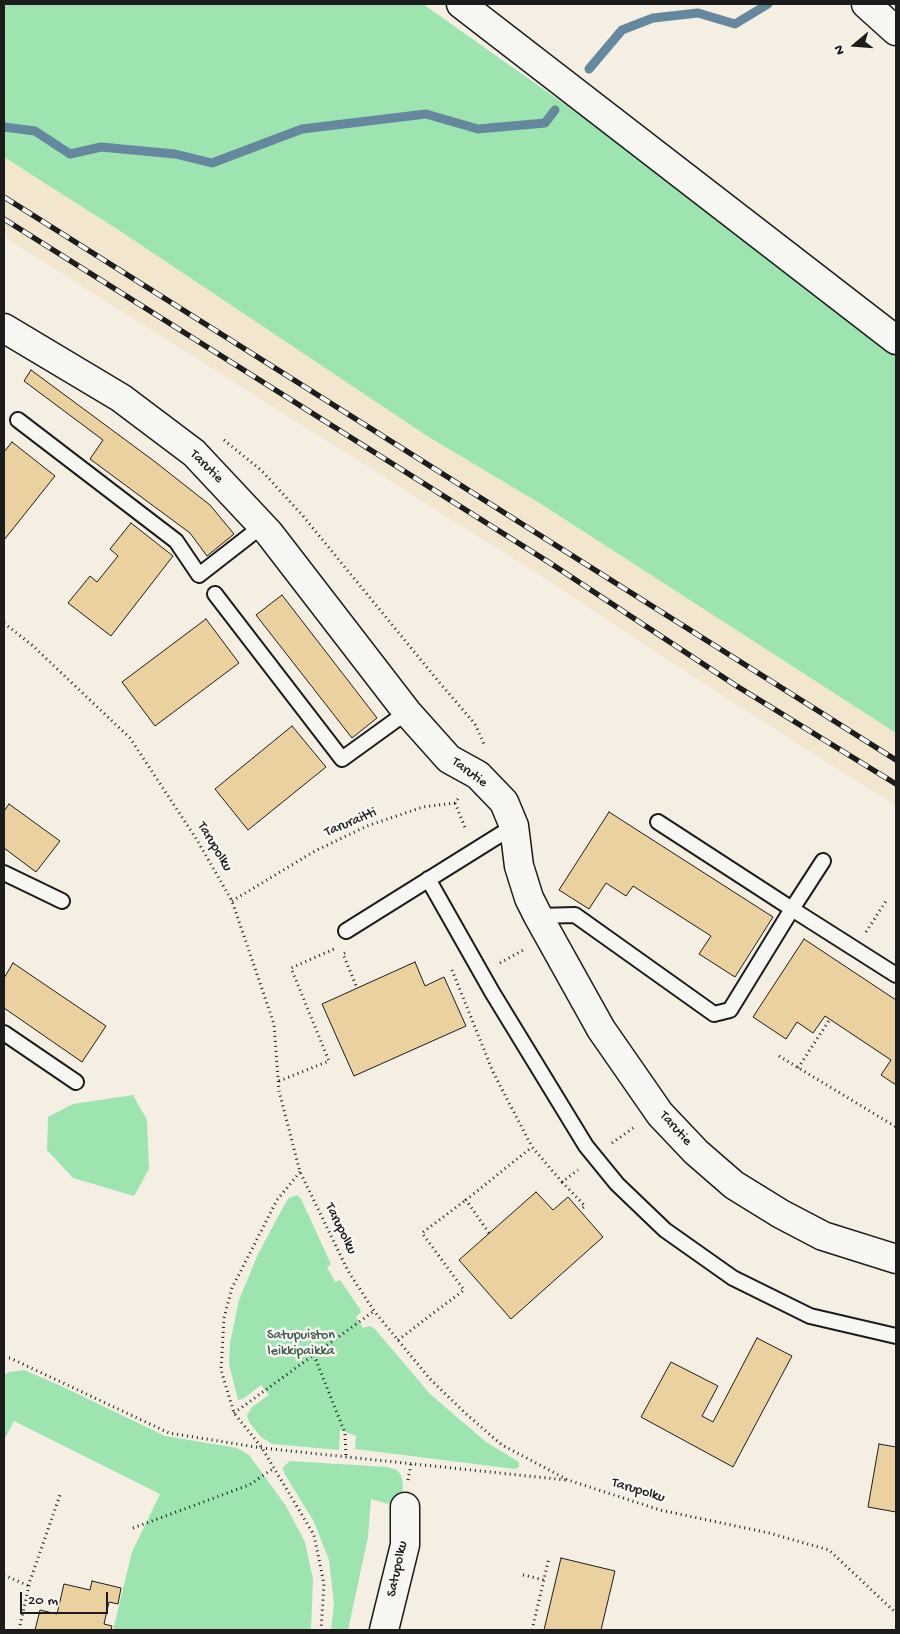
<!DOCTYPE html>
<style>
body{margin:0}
#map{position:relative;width:900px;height:1634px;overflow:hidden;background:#f4efe2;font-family:"Gochi Hand",sans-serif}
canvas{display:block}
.frame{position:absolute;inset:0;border:5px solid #1c1c1c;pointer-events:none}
.north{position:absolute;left:830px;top:20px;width:50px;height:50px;-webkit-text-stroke:4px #f6f6f2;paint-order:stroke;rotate:252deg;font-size:14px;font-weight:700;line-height:20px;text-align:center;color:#1c1c1c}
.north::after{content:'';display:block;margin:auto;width:18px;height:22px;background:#1c1c1c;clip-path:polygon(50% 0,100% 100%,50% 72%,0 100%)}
.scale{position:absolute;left:20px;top:1592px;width:88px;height:22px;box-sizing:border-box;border:2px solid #1c1c1c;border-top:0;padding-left:6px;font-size:15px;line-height:18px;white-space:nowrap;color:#1c1c1c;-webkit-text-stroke:4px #f6f6f2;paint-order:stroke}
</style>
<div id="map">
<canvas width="900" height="1634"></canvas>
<div class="frame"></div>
<div class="north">N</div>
<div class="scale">20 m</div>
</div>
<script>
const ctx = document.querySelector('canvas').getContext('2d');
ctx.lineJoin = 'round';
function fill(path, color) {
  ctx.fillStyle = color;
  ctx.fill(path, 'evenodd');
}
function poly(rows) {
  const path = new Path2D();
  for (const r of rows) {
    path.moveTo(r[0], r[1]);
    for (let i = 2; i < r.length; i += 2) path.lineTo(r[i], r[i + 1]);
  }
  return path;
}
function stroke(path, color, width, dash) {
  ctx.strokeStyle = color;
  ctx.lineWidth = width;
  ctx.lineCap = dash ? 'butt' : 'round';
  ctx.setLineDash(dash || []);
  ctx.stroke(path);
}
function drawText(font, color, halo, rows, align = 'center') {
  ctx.font = font + ' "Gochi Hand",sans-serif';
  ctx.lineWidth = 5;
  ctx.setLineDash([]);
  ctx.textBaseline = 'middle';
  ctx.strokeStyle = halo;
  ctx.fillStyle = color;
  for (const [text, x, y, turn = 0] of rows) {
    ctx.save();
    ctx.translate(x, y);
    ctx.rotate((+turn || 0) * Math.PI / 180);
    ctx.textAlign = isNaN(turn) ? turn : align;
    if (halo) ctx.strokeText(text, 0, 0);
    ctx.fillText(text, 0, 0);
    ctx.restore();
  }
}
const built = poly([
 [4,157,120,231,427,436,541,504,896,733,896,806,729,700,544,578,4,237]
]);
const green = poly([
 [4,4,423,4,607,134,896,355,896,733,541,504,427,436,120,231,4,157],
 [133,1095,147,1120,149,1169,134,1196,73,1178,47,1150,48,1117,73,1104],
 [297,1195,301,1199,331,1264,327,1267,335,1282,340,1280,360,1309,361,1312,356,1317,363,1328,370,1326,375,1329,430,1394,486,1442,519,1462,519,1467,515,1469,355,1449,356,1436,340,1430,339,1450,272,1444,261,1437,249,1422,247,1415,252,1407,269,1395,261,1385,243,1399,238,1400,229,1364,230,1343,239,1300,258,1254,286,1202,289,1198],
 [24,1370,61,1386,165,1436,237,1448,249,1455,286,1506,305,1542,313,1579,311,1630,113,1630,132,1552,160,1494,14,1421,4,1440,4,1375,9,1372],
 [290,1461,387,1467,397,1470,401,1475,403,1485,400,1507,371,1499,368,1537,348,1630,331,1630,334,1604,329,1560,314,1522,284,1473,283,1467]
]);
const stream = poly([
 [589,69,622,30,653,18,698,13,735,24,768,4],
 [4,127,35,131,70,154,101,147,175,154,212,163,302,129,426,114,478,129,545,123,555,110]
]);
const building = poly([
 [31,370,154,461,210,505,234,534,207,556,190,533,90,459,103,440,24,381,31,370],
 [12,442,55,476,4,540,4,452,12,442],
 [131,523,173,556,111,636,68,603,90,576,97,582,118,556,110,549,131,523],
 [282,595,377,718,352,738,256,615,282,595],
 [206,619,239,663,155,726,122,682,206,619],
 [292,726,326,767,248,830,215,789,292,726],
 [9,804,60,841,36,872,4,848,4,811,9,804],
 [609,812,773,917,735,977,699,954,711,936,633,886,626,896,606,883,589,909,559,890,609,812],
 [804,939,896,1000,896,1085,881,1075,891,1060,825,1016,813,1033,797,1022,786,1039,753,1017,804,939],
 [415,962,425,986,444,977,466,1026,354,1076,322,1004,415,962],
 [13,963,106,1026,82,1062,4,1008,4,978,13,963],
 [536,1192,553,1210,568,1197,603,1237,511,1319,459,1260,536,1192],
 [757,1338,792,1356,733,1467,641,1417,671,1362,718,1386,702,1416,713,1422,757,1338],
 [879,1444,896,1447,896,1512,868,1507,879,1444],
 [561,1558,615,1571,601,1630,544,1630,561,1558],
 [92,1581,121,1588,118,1604,109,1602,104,1624,112,1626,111,1630,35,1630,40,1610,57,1614,64,1584,90,1590,92,1581]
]);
const path = poly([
 [224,440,262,471,303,516,439,682,475,724,485,746],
 [4,623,33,646,130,738,197,840,232,901,274,1024,279,1091,300,1172,348,1271,374,1311,430,1379,465,1413,502,1445,568,1480,660,1510,769,1533,829,1550,896,1613],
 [455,803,466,830],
 [232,901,315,851,367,826,423,807,455,803,460,796],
 [866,932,886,901],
 [345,953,343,954,357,988],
 [500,963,525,949],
 [452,970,493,1072,532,1147,562,1182,578,1170],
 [779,1056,896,1127],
 [798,1068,830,1019],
 [279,1081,329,1061,291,968,334,949],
 [612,1143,636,1126],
 [300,1172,277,1200,232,1288,224,1318,221,1370,234,1413,262,1448,314,1535,324,1584,321,1630],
 [562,1182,585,1206,580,1210],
 [489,1233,466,1200,532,1147],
 [398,1340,464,1290,422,1233,466,1200],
 [314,1355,345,1433,346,1457],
 [4,1358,10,1358,169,1433,262,1448,566,1480],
 [234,1413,374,1311],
 [408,1480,411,1464],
 [133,1528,249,1485,274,1468],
 [4,1575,29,1586],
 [523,1575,544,1580],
 [19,1630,30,1581,61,1492],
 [532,1630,549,1558]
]);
const lane = poly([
 [18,420,176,541,199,575,262,526],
 [215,594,342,759,407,712],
 [658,822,792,909,823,861],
 [4,873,62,901],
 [428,879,492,992,586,1146,617,1184,665,1230,733,1278,810,1316,896,1336],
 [538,916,575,915,714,1014,730,1010,792,909,896,975],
 [346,931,514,826],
 [4,1033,76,1082]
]);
const street = poly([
 [461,4,896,340],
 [4,328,121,398,194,453,269,533,407,712,449,759,478,775,504,802,514,826,519,866,529,898,538,916,601,1029,660,1114,696,1152,734,1185,781,1214,823,1236,896,1259],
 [384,1630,405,1545,405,1507]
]);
const highway = poly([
 [866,4,896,31]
]);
const rail = poly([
 [4,197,896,760],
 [4,219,550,563,735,685,896,784]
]);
const streetNames = [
 ["Tarutie",206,467,45],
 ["Tarutie",469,773,37],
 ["Taruraitti",351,823,-23],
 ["Tarupolku",214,847,59],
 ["Tarutie",675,1129,48],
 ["Tarupolku",340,1229,64],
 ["Tarupolku",638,1491,17],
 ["Satupolku",398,1569,-78]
];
const parkNames = [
 ["Satupuiston",301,1336],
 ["leikkipaikka",301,1352]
];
fill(built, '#f2e6ce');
fill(green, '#9de4b1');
stroke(stream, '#66889f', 9);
fill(building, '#ecd1a0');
stroke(building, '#1c1c1c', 1);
stroke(lane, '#1c1c1c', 18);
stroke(street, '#1c1c1c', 31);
stroke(highway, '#1c1c1c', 31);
stroke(path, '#1c1c1c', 3, [1, 4]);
stroke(lane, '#f6f6f2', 14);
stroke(street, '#f6f6f2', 28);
stroke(highway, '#f6f6f2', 28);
stroke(rail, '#1c1c1c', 5.5);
stroke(rail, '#f6f6f2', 4, [11]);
drawText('14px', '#1c1c1c', '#f6f6f2', streetNames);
drawText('14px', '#435849', '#f6f6f2', parkNames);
</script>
